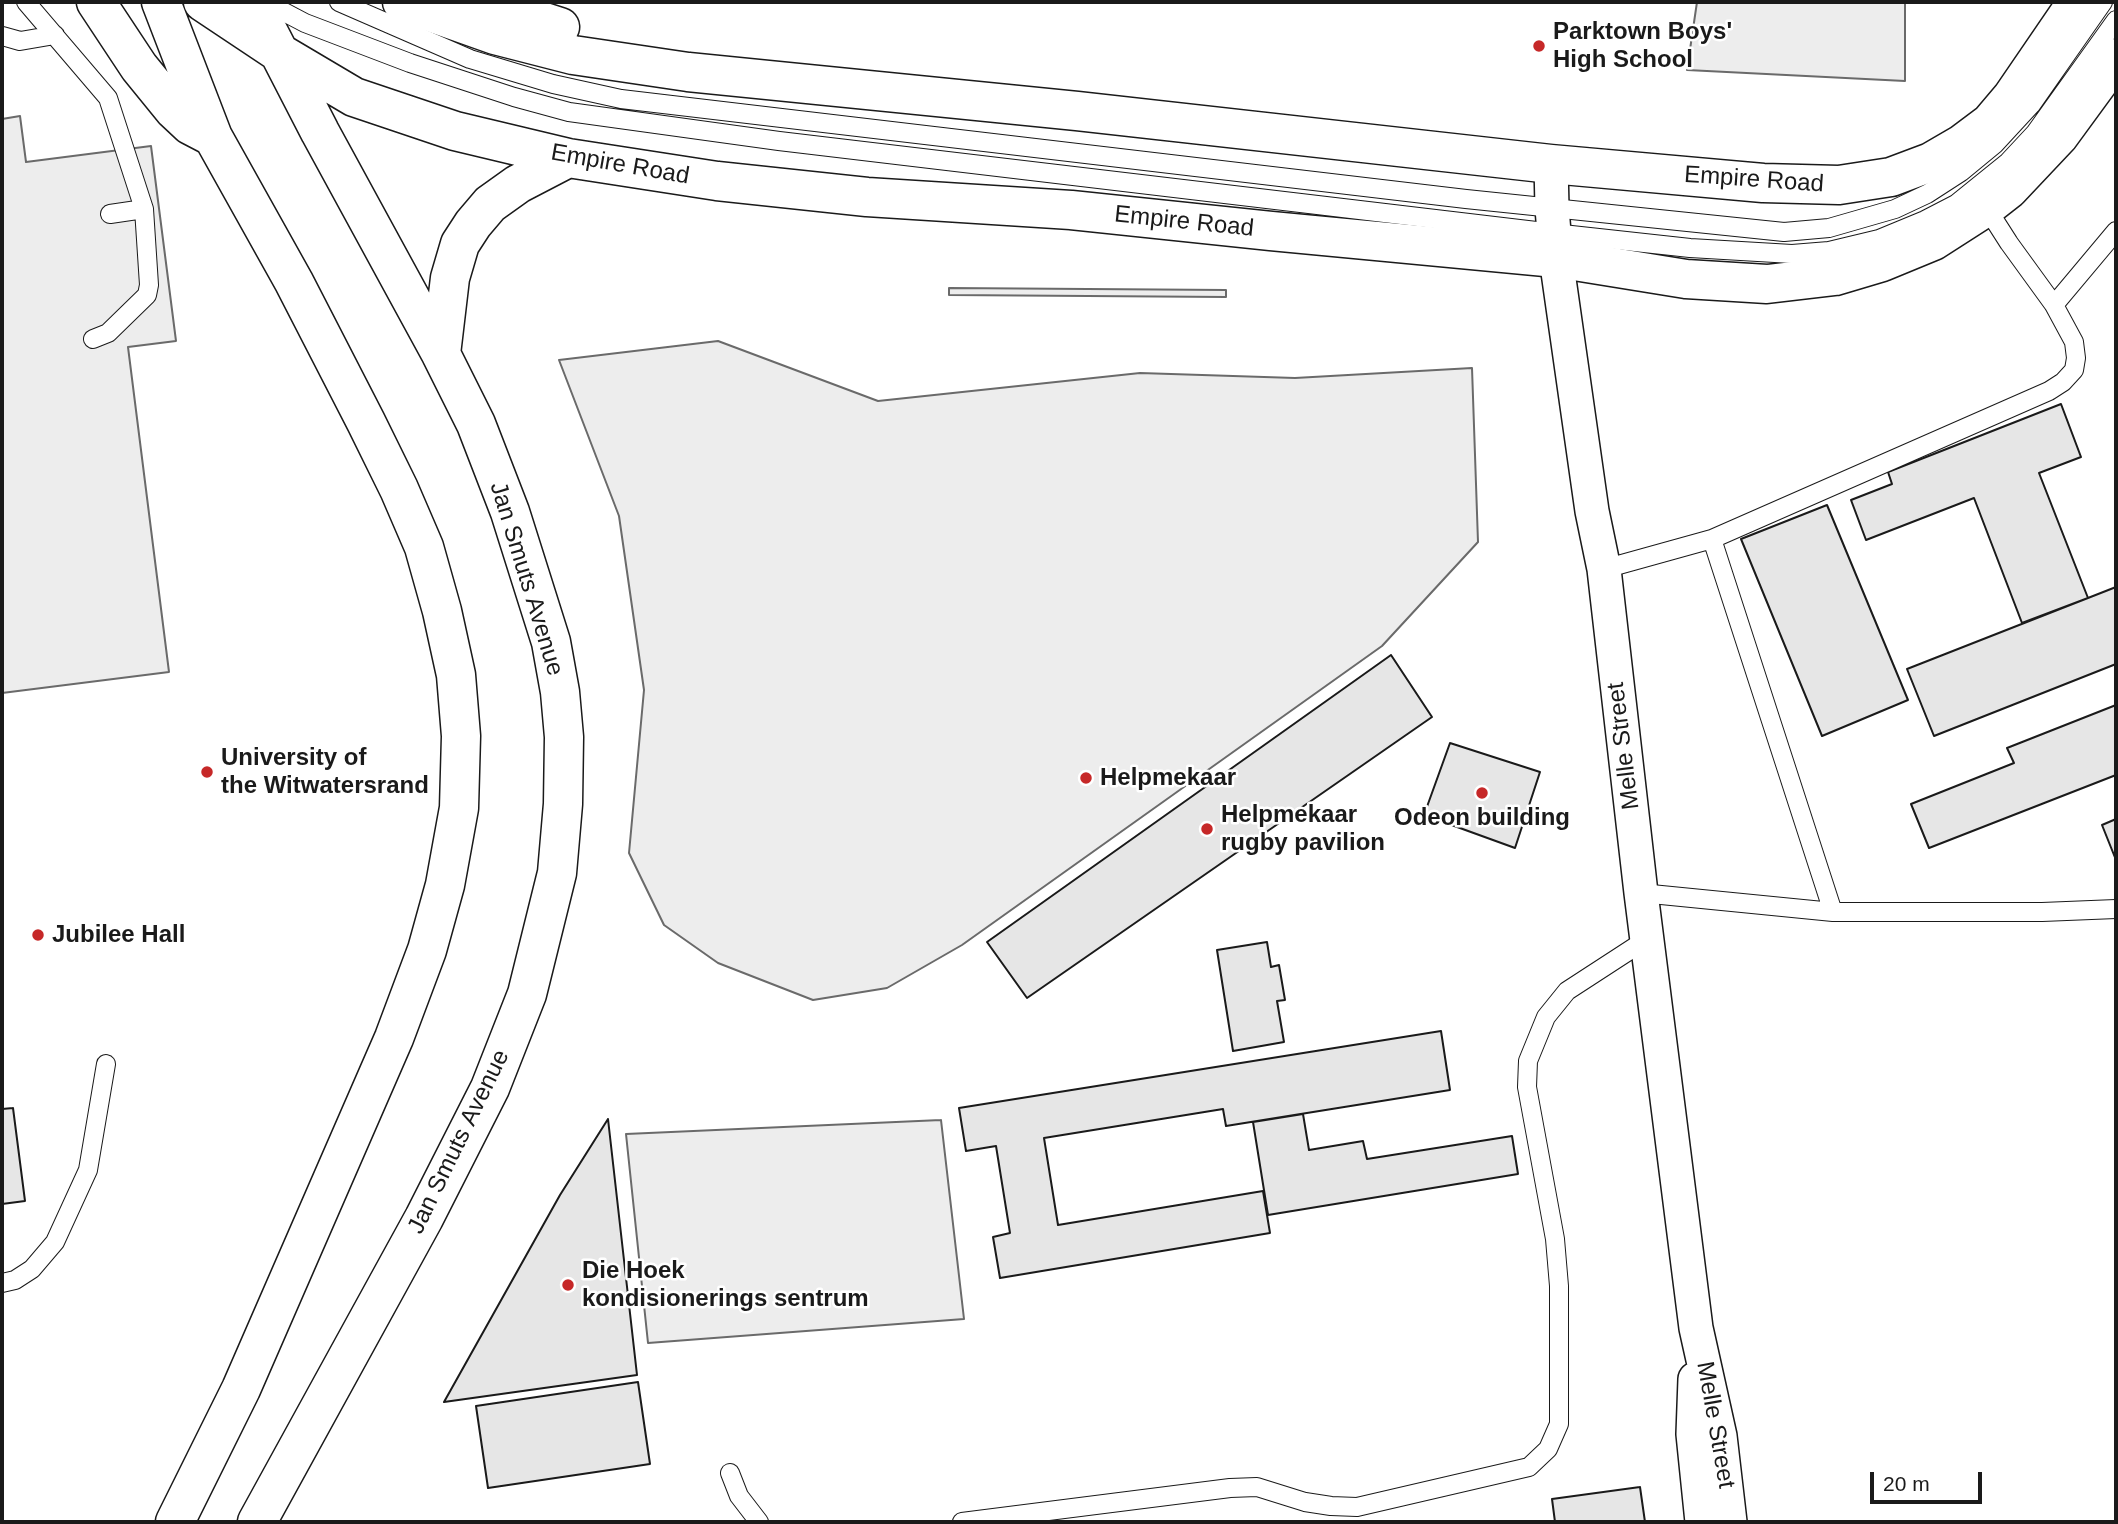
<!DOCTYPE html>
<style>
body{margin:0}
#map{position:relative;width:2118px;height:1524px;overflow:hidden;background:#fff;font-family:Helvetica,sans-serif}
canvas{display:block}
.frame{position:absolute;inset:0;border:4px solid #1a1a1a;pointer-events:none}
.scale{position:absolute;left:1870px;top:1472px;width:112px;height:32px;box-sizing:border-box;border:4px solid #1a1a1a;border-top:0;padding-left:9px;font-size:21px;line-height:24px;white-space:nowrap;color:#1a1a1a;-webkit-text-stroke:5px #fff;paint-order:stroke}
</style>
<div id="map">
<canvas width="2118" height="1524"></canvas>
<div class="frame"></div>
<div class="scale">20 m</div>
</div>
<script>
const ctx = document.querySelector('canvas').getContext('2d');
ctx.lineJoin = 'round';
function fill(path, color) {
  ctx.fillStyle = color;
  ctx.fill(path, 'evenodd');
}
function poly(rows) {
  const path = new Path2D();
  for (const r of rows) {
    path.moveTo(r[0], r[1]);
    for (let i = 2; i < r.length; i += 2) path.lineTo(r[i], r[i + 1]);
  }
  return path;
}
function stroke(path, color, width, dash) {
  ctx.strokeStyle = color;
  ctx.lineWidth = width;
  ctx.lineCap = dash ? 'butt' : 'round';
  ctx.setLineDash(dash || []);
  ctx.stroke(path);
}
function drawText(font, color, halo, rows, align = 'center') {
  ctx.font = font + ' Helvetica,sans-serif';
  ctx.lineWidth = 5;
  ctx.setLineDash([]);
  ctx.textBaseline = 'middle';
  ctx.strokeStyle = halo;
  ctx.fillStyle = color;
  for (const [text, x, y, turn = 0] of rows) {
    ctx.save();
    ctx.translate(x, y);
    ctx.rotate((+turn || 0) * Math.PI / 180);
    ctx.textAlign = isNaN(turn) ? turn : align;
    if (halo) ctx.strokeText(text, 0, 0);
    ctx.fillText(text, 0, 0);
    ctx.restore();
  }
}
const built = poly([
 [1697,2,1905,2,1905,81,1687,70,1697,2],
 [20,116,26,162,151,146,176,341,128,347,169,672,2,693,2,119,20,116],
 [949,288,1226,290,1226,297,949,295,949,288],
 [718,341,878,401,1140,373,1295,378,1472,368,1478,542,1382,646,962,945,887,988,813,1000,718,963,664,925,629,853,644,690,619,516,559,360,718,341],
 [941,1120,964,1319,648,1343,626,1134,941,1120]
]);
const building = poly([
 [2061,404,2081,457,2039,473,2088,598,2022,623,1974,498,1866,540,1851,500,1892,484,1888,472,2061,404],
 [1827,505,1908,700,1822,736,1741,539,1827,505],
 [2116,587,2116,664,1934,736,1907,669,2116,587],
 [1391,655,1432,717,1027,998,987,942,1391,655],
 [2116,705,2116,775,1929,848,1911,804,2014,763,2007,748,2116,705],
 [1450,743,1540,772,1515,848,1424,815,1450,743],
 [2116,819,2116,860,2102,825,2116,819],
 [1267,942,1271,967,1279,965,1285,1000,1277,1001,1284,1042,1233,1051,1217,950,1267,942],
 [1441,1031,1450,1090,1226,1126,1223,1109,1044,1138,1058,1225,1263,1191,1270,1233,1000,1278,993,1237,1010,1233,996,1146,966,1151,959,1108,1441,1031],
 [13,1108,25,1201,2,1204,2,1109,13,1108],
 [1303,1114,1309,1150,1363,1141,1367,1159,1512,1136,1518,1174,1268,1215,1253,1122,1303,1114],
 [608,1119,637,1375,444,1402,560,1195,608,1119],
 [638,1382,650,1464,488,1488,476,1406,638,1382],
 [1640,1487,1645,1522,1555,1522,1552,1499,1640,1487]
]);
const lane = poly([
 [26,2,108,98,144,209,149,285,147,295,108,333,93,339],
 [265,2,305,23,410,63,514,97,569,112,779,141,1553,233,1690,248,1792,254,1829,251,1879,239,1925,220,1956,204,2008,162,2035,133,2116,20],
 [339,2,470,59,553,84,621,99,1466,199,1784,232,1829,228,1895,209,1927,194,1961,172,1995,144,2031,105,2103,2],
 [2,36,20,41,55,35],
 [110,214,144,209],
 [2054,305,2116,231],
 [1712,539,1833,912],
 [1604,569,1712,539,2049,391,2063,382,2074,370,2076,358,2074,342,2054,305,2009,243,1986,207],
 [1641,893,1833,912,2042,912,2116,909],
 [2,1283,15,1280,32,1269,55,1242,88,1170,106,1064],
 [730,1473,739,1496,759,1522],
 [962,1522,1230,1488,1257,1487,1305,1502,1331,1506,1357,1507,1529,1467,1548,1449,1559,1424,1559,1286,1555,1239,1527,1087,1528,1061,1546,1017,1567,991,1647,939]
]);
const street = poly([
 [1551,164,1552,208,1556,258,1592,511,1604,569,1641,893,1696,1328,1720,1436,1730,1522],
 [1695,1379,1693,1434,1702,1522]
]);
const secondary = poly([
 [96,2,139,67,174,110,190,125,213,137],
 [161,2,213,137,294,282,366,422,399,489,424,547,442,611,456,675,461,736,459,808,445,885,427,950,394,1038,241,1389,175,1522],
 [203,2,278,52,354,97,455,131,568,158,717,181,867,197,1071,210,1271,231,1556,258,1686,279,1767,284,1835,276,1882,262,1933,241,1986,207,2009,189,2059,136,2116,58],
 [253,2,320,132,441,354,476,424,510,512,551,642,560,692,564,737,563,804,557,873,527,994,490,1088,424,1218,257,1522],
 [402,2,495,35,573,55,688,72,1077,111,1551,164,1763,183,1839,185,1891,177,1931,162,1962,144,1990,123,2012,97,2077,2],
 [482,2,560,27],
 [441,354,450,278,460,244,473,224,490,204,518,184,568,158]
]);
const markers = [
 [1539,46,7,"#c62828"],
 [207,772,7,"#c62828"],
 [1086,778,7,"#c62828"],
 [1482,793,7,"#c62828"],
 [1207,829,7,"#c62828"],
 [38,935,7,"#c62828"],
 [568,1285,7,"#c62828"]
];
const poiNames = [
 ["Parktown Boys'",1553,32],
 ["High School",1553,60],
 ["University of",221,758],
 ["the Witwatersrand",221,786],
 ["Helpmekaar",1100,778],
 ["Helpmekaar",1221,815],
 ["rugby pavilion",1221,843],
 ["Odeon building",1482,818,"center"],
 ["Jubilee Hall",52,935],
 ["Die Hoek",582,1271],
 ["kondisionerings sentrum",582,1299]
];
const streetNames = [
 ["Empire Road",620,165,10],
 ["Empire Road",1754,180,4],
 ["Empire Road",1184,222,6],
 ["Jan Smuts Avenue",526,579,73],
 ["Melle Street",1624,746,-97],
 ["Jan Smuts Avenue",459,1142,-64],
 ["Melle Street",1715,1425,80]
];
fill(built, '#ededed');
stroke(built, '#6a6a6a', 2);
fill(building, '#e6e6e6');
stroke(building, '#1a1a1a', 2);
stroke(lane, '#1a1a1a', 20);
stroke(street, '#1a1a1a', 36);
stroke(secondary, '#1a1a1a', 41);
stroke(lane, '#fff', 18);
stroke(street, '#fff', 33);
stroke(secondary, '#fff', 38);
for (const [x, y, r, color] of markers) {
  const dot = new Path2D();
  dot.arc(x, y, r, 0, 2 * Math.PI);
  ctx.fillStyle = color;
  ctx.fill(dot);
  stroke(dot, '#fff', 2.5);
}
drawText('bold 24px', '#1a1a1a', '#fff', poiNames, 'left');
drawText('24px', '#1a1a1a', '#fff', streetNames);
</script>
